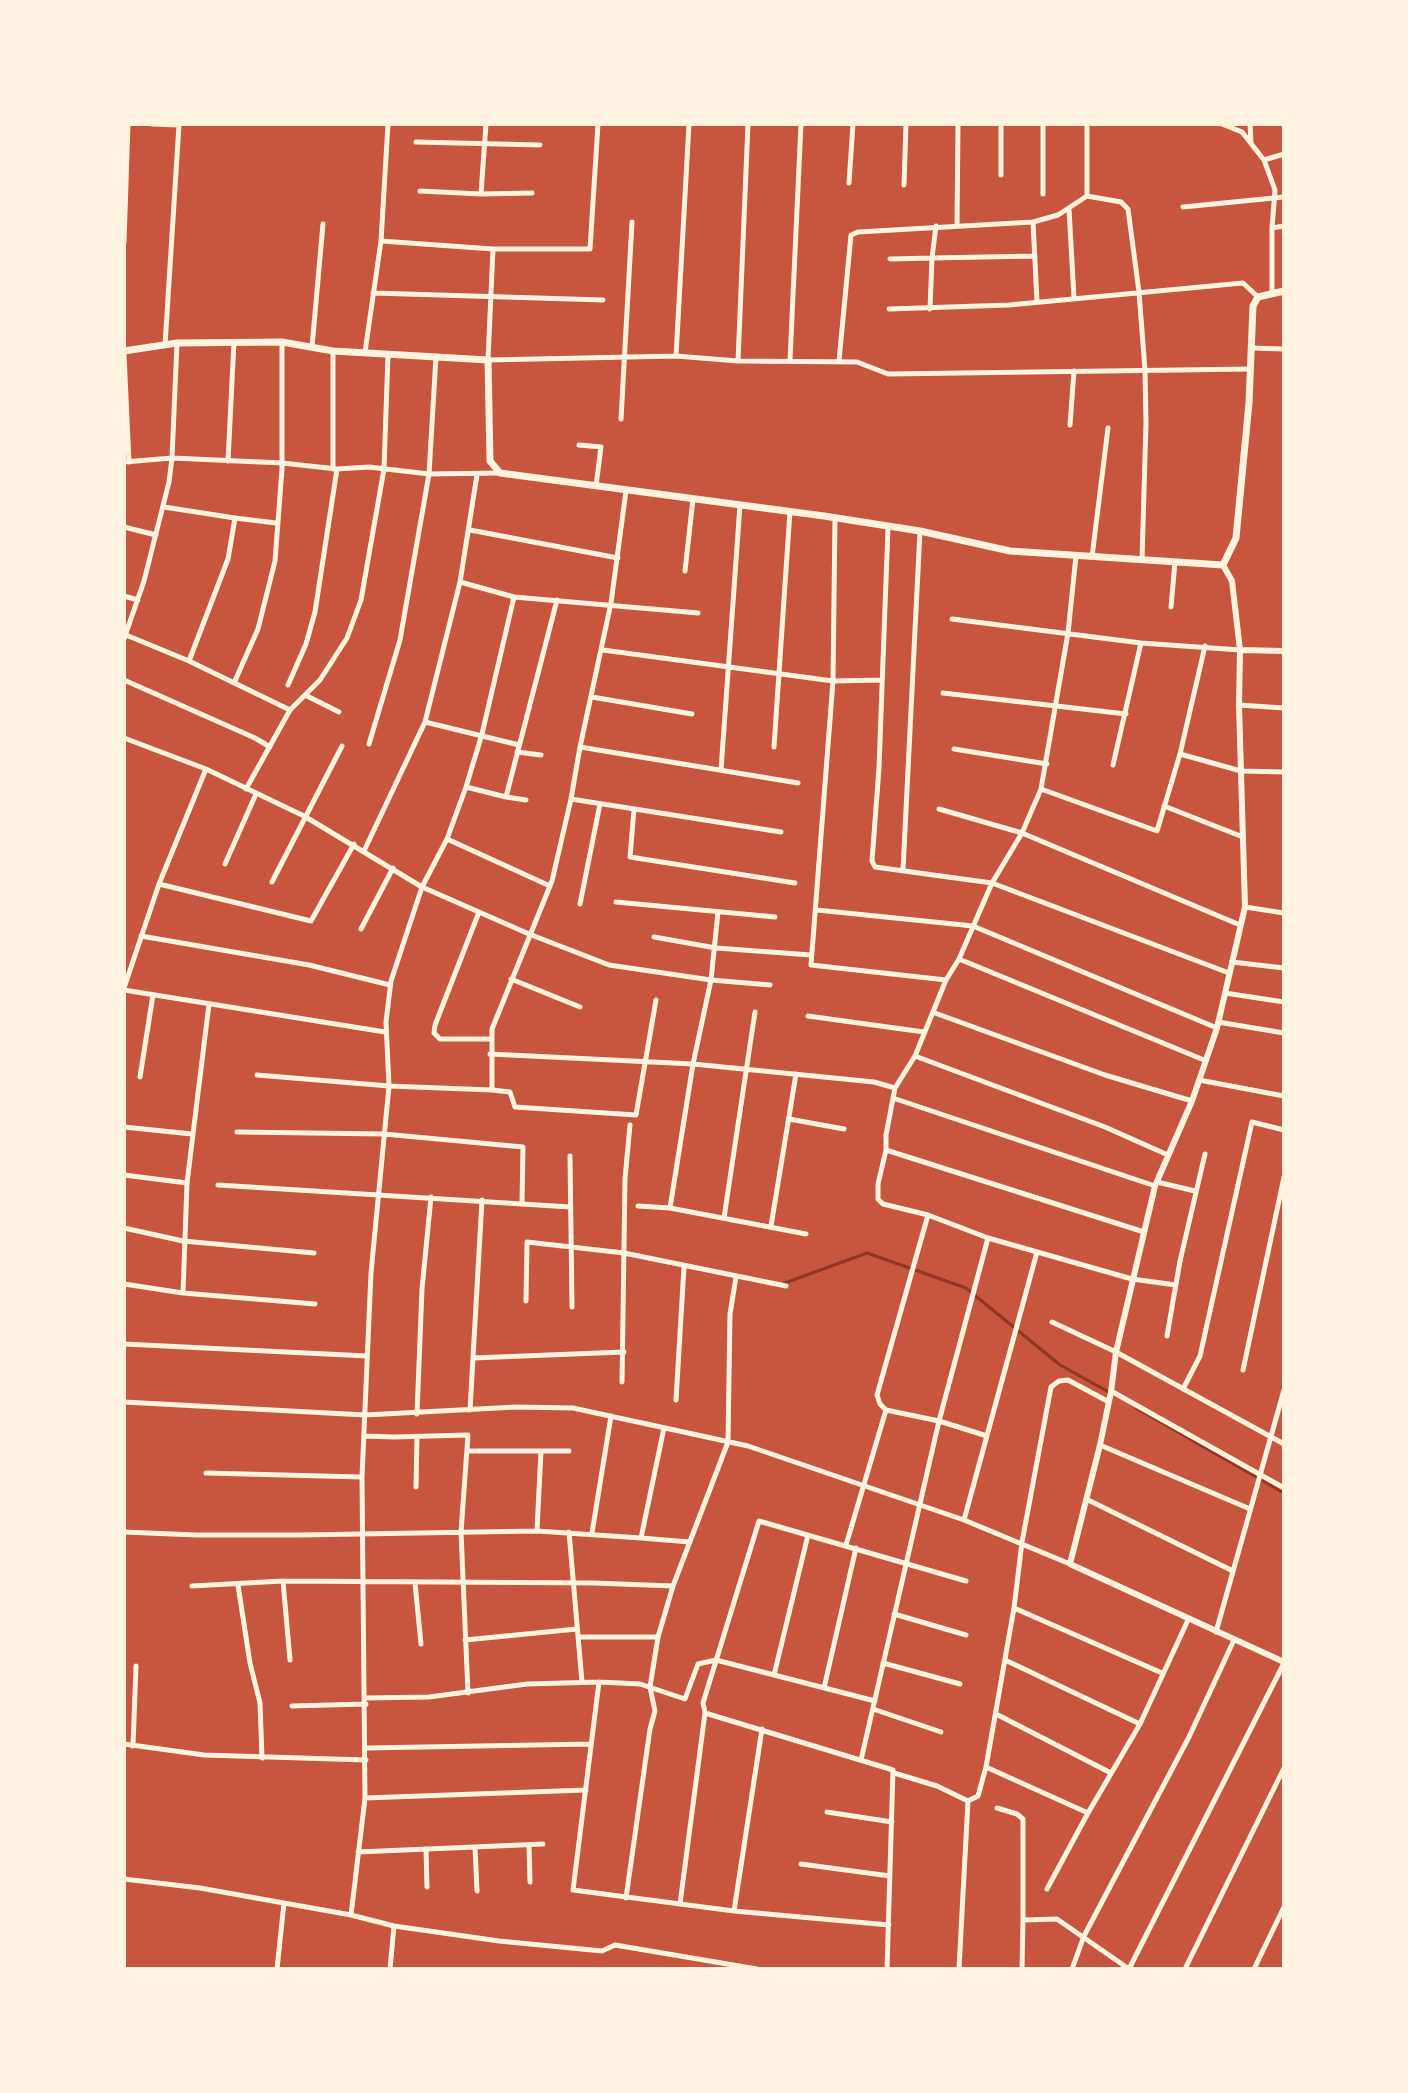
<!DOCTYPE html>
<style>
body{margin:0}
#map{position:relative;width:1408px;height:2093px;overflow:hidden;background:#c8553d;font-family:"Golos Text",sans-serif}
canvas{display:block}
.frame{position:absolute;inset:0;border:126px solid #fff3e0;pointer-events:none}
</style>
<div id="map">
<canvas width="1408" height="2093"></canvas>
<div class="frame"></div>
</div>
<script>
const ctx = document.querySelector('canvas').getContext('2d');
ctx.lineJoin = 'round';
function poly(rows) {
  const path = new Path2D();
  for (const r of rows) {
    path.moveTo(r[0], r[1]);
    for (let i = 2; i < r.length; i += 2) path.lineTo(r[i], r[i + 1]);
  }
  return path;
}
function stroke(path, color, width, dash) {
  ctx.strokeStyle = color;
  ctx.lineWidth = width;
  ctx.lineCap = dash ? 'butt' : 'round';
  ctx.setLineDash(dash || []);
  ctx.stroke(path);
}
const stream = poly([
 [782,1284,867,1253,966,1288,1060,1365,1109,1392],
 [1136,1408,1284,1493]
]);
const minor = poly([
 [152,124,179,125,165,345],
 [1001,124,1001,175],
 [1222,124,1242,132,1264,160,1275,190,1272,228,1272,292],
 [1250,124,1251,143],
 [416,142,540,145],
 [1264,160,1284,154],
 [849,183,853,124],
 [904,185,906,124],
 [420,191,481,194,486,124],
 [481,194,532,193],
 [1043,194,1043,124],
 [1087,196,1121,202,1128,209,1139,292,1145,370,1146,423,1142,560],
 [1183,207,1284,197],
 [1069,209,1074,298],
 [1033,222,1037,301],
 [957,225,958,124],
 [1272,228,1284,226],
 [381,241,493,249,590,249,598,124],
 [124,243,128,124],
 [493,249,488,360,676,356,738,361,857,362,888,374,1250,369],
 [890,259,932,258,936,226],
 [373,293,603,300],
 [889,309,1009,305,1243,283,1258,297],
 [930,309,932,258,1035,256],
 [312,347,323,224],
 [1251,348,1284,349],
 [365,352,381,241,388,124],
 [124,354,129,462],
 [676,356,689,124],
 [790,360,801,124],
 [738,361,748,124],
 [839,361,851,235,858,232,1033,222,1058,215,1087,196,1087,124],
 [621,419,632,222],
 [1070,425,1074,371],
 [579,445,601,447,596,486],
 [228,461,234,342],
 [124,462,172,458,282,463,337,469,369,467,429,474,500,473],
 [333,469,333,351],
 [164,507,235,518,228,559,189,661],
 [235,518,276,523],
 [835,518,833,681,811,965,946,980],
 [124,527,156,535],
 [888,527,879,768,872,861,875,867,992,883,1229,973],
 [470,530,618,558],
 [1076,556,1068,633,1041,789,1022,833,992,883,959,959,946,980,915,1056,895,1088,886,1135,886,1150,878,1184,878,1199,883,1204,928,1215,988,1238,1132,1279,1176,1285],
 [1092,557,1108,428],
 [685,571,693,499],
 [460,582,514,597,698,613],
 [124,596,138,600],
 [1171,607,1175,562],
 [952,619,1141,643,1240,650],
 [126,635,189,661,290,710],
 [124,639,144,581,169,482,172,458,177,343],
 [603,650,833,681,882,680],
 [124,680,255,738,270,747],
 [234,683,258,629,275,561,282,469,282,342],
 [288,685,306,644,315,612,337,469],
 [943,693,1126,714],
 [305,695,339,712],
 [592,697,692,714],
 [1239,705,1284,708],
 [425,722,519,745],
 [124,738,206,769,304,816,422,887,529,934,609,965,711,980,770,985],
 [369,744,400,640,429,474,436,357],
 [580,747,798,783],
 [774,747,790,511],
 [954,749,1047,764],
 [517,752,541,755],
 [1180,754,1205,646],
 [1113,765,1141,643],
 [721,770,740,505],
 [466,787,506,797,557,600],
 [246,789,290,710,320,680,347,638,361,600,384,469,388,355],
 [1041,789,1157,831,1180,754,1241,771,1284,772],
 [506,797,526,800],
 [571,799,781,832],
 [1164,806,1243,837],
 [939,809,1022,833,1240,925],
 [634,810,630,857,795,883],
 [447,839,550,886],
 [364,851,425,722,460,582,477,475],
 [225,864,256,794],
 [903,870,920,531],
 [272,882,342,746],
 [159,884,311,921,354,844],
 [616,902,775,917],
 [580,904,600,804],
 [1245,907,1284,913],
 [817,910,973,926,1217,1028],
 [479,912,435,1025,434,1033,440,1039,492,1039],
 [361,929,393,868],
 [141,936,309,965,390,985],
 [654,937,716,948,811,955],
 [959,959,1204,1060],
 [1232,962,1284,968],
 [511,979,580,1007],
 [124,988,159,884,206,769],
 [124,990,385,1032],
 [1225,993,1284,1002],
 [935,1013,1105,1075,1192,1101],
 [808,1016,924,1032],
 [1218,1022,1284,1033],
 [490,1054,693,1064,874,1082,895,1088],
 [915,1056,1105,1127,1168,1155],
 [257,1075,389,1086,492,1090,492,1029,552,881,571,799,580,747,611,603,626,491],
 [140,1077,153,995],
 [1199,1080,1284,1096],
 [492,1090,510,1092,515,1107,636,1115,656,1000],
 [893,1098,1155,1186],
 [789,1119,844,1129],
 [124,1127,192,1134],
 [237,1132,384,1134,523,1147,522,1202],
 [886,1150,1144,1232],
 [570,1156,572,1307],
 [124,1175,187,1183],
 [1157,1182,1195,1191],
 [218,1185,570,1207],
 [638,1206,670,1208,806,1234],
 [670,1208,693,1064,711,980,718,912],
 [724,1218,755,1012],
 [771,1226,796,1074],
 [124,1228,183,1241,314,1253],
 [124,1284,183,1293,315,1304],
 [183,1293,187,1183,209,1004],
 [526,1301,527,1242,624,1253,786,1286],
 [1052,1322,1116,1352,1284,1444],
 [1167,1336,1180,1261,1205,1154],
 [124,1344,367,1356],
 [473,1358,624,1352],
 [1243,1370,1284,1177],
 [622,1382,625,1179,630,1125],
 [1183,1389,1200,1356,1252,1122,1284,1130],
 [1111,1391,1284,1488],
 [676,1400,684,1267],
 [124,1402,365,1415,516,1407,573,1408,748,1446,964,1520,1070,1564],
 [470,1410,482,1200],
 [886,1410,939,1421,987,1436],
 [417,1414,422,1289,431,1197],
 [364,1436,394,1437,468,1435,461,1532,468,1693],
 [1100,1445,1250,1509],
 [467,1451,569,1451],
 [206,1473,362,1477],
 [416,1487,417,1437],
 [1086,1499,1233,1571],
 [964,1520,1037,1252],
 [537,1530,541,1451],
 [124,1532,196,1535,300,1535,537,1531,641,1538,664,1428],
 [569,1532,582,1682],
 [592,1533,611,1416],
 [641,1538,690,1542],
 [846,1545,886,1410,880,1404,877,1395,928,1215],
 [283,1581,290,1660],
 [415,1583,421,1644],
 [238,1585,250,1663,260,1703,262,1758],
 [192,1586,283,1581,594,1583,673,1586,728,1442,730,1314,736,1277],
 [1014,1608,1162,1673],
 [894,1614,966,1635],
 [1216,1632,1284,1390],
 [578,1637,658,1637,650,1687,655,1711,650,1729,626,1898],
 [658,1637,673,1586],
 [465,1640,577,1629],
 [1005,1660,1140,1724],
 [883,1663,960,1684],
 [774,1675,808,1535],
 [599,1682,573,1890,734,1911,889,1925],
 [824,1688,856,1548],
 [365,1698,429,1697,527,1684,599,1682,640,1684,685,1699,698,1664,716,1660,875,1701],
 [292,1706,366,1704],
 [873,1709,941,1732],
 [705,1712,703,1703,759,1521,966,1581],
 [996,1714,1111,1773],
 [124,1744,204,1755,366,1760],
 [133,1746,136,1666],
 [366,1748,591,1744],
 [861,1760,939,1421,988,1238],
 [986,1767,1088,1813,1140,1724,1188,1620],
 [894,1773,937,1786,968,1801,978,1796,986,1767,1014,1608,1022,1542,1051,1387,1059,1381,1068,1380,1109,1402],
 [365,1798,586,1790],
 [997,1808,1017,1814,1023,1819,1023,1920],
 [827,1812,892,1822],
 [529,1845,530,1882],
 [475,1847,477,1891],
 [426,1849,427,1887],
 [358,1852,543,1844],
 [801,1864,890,1876],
 [124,1879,200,1888,351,1915,394,1926,499,1941,602,1951,615,1945,757,1969],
 [1047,1889,1088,1813],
 [680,1904,705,1713,893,1770,887,1969],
 [734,1911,762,1729],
 [351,1915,365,1798,362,1477,371,1273,389,1086,386,1022,391,981,422,887,447,839,466,787,482,734,514,597],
 [277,1969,284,1903],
 [390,1969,394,1926],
 [959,1969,968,1801],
 [1022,1969,1023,1920,1057,1919,1129,1969],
 [1072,1969,1084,1936,1189,1737,1234,1640],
 [1129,1969,1284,1663],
 [1185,1969,1284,1768],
 [1254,1969,1284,1907]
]);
const tertiary = poly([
 [1223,565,1232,581,1240,650,1284,651],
 [1240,650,1239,705,1245,907,1217,1028,1192,1101,1155,1186,1116,1352,1111,1392,1100,1445,1070,1564,1284,1662]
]);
const secondary = poly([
 [124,351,177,343,282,342,333,351,488,360,490,461,500,473,824,516,920,531,1010,551,1223,565,1236,538,1249,403,1253,306,1258,297,1284,291]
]);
stroke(stream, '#8f3625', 3);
stroke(minor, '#fff3e0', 5);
stroke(tertiary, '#fff3e0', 6);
stroke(secondary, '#fff3e0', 7);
</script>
